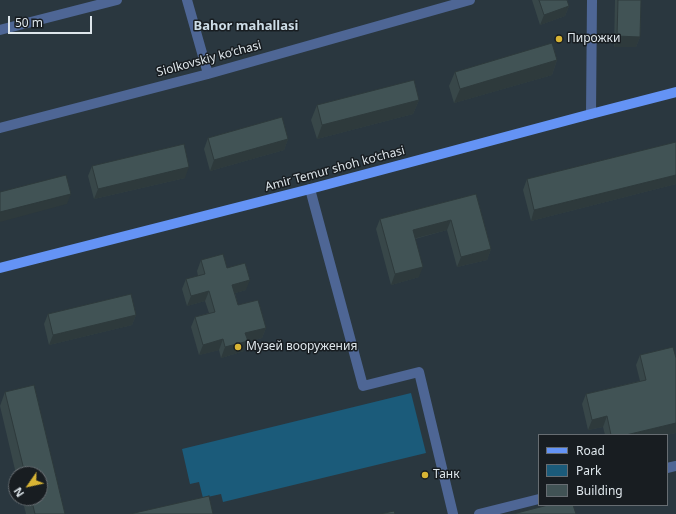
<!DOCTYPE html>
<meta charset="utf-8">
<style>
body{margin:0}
#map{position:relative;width:676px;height:514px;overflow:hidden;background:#2a373f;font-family:"Noto Sans",sans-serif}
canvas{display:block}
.legend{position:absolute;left:538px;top:434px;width:130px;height:72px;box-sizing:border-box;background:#181d21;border:1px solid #676d72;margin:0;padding:5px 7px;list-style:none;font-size:12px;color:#dee6eb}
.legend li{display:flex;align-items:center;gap:8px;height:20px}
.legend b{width:20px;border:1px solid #676d72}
.north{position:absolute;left:8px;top:466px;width:40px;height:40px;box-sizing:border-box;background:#181d21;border:1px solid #676d72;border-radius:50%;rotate:236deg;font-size:11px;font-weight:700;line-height:16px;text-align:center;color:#dee6eb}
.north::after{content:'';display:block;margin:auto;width:14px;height:18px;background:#d8b434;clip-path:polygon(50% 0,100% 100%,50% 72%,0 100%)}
.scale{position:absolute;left:8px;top:16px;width:84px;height:18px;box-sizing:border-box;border:2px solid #dee6eb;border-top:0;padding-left:5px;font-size:12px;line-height:14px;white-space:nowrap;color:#dee6eb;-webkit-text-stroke:3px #181d21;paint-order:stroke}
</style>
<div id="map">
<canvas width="676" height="514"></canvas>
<ul class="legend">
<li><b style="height:5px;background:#6493f5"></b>Road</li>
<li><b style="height:11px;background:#1b5b7a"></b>Park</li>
<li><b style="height:11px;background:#415355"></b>Building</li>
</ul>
<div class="north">N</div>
<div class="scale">50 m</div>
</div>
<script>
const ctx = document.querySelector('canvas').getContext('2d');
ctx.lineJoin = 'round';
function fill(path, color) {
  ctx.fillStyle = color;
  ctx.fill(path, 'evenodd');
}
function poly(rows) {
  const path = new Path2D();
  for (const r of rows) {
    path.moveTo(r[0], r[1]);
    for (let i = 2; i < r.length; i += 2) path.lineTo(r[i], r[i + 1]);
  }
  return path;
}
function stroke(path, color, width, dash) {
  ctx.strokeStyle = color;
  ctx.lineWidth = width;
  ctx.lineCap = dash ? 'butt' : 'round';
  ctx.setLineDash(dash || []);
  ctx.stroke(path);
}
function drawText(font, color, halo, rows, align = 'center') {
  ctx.font = font + ' "Noto Sans",sans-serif';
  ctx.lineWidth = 3;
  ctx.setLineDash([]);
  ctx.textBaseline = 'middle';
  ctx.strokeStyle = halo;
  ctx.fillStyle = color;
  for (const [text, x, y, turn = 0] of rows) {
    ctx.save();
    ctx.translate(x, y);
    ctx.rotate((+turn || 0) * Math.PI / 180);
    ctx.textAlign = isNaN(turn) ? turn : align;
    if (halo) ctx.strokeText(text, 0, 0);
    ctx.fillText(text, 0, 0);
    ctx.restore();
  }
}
const green = poly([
 [411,393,426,453,223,502,221,494,203,498,199,482,190,484,182,449]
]);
const minor = poly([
 [187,0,208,74],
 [0,30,117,0],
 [591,114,592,0],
 [0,128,208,74,470,0],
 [310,189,363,386,419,372,453,514],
 [667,468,676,466],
 [479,514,539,499]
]);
const major = poly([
 [0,268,310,189,591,114,676,92]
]);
const wall = poly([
 [532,0,567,0,569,6,565,16,540,25],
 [615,0,641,0,640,37,636,47,614,47],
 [557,60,552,75,454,103,449,86,455,72],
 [419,100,413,114,317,139,311,120,317,105],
 [208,138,288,139,284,150,210,171,204,149],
 [676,142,676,184,531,221,523,190,527,179],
 [92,166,185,178,94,199,88,176],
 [476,194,491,249,487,260,457,267,447,230,415,239,419,277,391,285,376,229,380,219],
 [201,260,227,268,246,290,235,293,238,305,266,328,262,338,247,342,244,351,221,358,219,350,199,355,191,327,195,317,209,313,205,301,187,306,182,289,186,279,198,276,197,271],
 [48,314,136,315,132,325,49,345,44,324],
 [640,355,676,433,666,435,605,435,603,427,588,430,582,404,586,394,640,381,636,365],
 [5,392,65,514,26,514,22,498,40,498,40,474,16,474,0,406]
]);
const shadedWall = poly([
 [569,6,565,16,540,25,544,15],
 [617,36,640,37,636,47,614,47],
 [557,60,552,75,454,103,460,89],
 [419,100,413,114,317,139,322,125],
 [288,139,284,150,210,171,214,160],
 [189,167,185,178,94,199,98,189],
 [676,175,676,184,531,221,534,210],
 [71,194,67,204,0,222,0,212],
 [451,220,447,230,409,240,413,230],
 [491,249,487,260,457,267,461,257],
 [423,267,419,277,391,285,395,274],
 [250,280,246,290,228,295,232,285],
 [209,291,205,301,187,306,191,296],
 [136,315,132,325,49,345,53,335],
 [266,328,262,338,247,342,244,351,221,358,225,347,245,333],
 [223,339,219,350,199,355,203,345],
 [607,416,603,427,588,430,592,420],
 [676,423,676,433,666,435,626,435]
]);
const building = poly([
 [539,0,567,0,569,6,544,15,539,0],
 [618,0,641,0,640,37,617,36,618,0],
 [552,43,557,60,460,89,455,72,552,43],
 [414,80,419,100,322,125,317,105,414,80],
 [282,117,288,139,214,160,208,138,282,117],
 [676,142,676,175,534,210,527,179,676,142],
 [184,144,189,167,98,189,92,166,184,144],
 [66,175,71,194,0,212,0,192,66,175],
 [476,194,491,249,461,257,451,220,413,230,423,267,395,274,380,219,476,194],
 [223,254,227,268,245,263,250,280,232,285,238,305,258,300,266,328,245,333,248,341,225,347,223,339,203,345,195,317,215,312,209,291,191,296,186,279,205,274,201,260,223,254],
 [131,294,136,315,53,335,48,314,131,294],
 [673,347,676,358,676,423,626,435,611,435,607,416,592,420,586,394,646,380,640,355,673,347],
 [34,385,65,514,35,514,31,498,40,498,40,474,25,474,5,392,34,385],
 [209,496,213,514,130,514,209,496],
 [548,505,573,505,576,514,513,514,548,505],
 [394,511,395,514,380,514,394,511]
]);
const markers = [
 [559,39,4,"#d8b434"],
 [238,347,4,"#d8b434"],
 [425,475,4,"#d8b434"]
];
const poiNames = [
 ["Пирожки",567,39],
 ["Музей вооружения",246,347],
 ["Танк",433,475]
];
const streetNames = [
 ["Siolkovskiy ko‘chasi",209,59,-15],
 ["Amir Temur shoh ko‘chasi",335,169,-15]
];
const neighbourhoodNames = [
 ["Bahor mahallasi",246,26]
];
fill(green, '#1b5b7a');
stroke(minor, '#4e6695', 10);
stroke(major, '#6493f5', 10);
fill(wall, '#384749');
fill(shadedWall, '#2e3a3c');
fill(building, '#415355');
stroke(building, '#2e3a3c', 1);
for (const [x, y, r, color] of markers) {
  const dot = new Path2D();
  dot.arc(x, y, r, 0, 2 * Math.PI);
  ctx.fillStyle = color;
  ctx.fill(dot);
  stroke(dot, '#181d21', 1.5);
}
drawText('12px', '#dee6eb', '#181d21', poiNames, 'left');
drawText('12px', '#dee6eb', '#181d21', streetNames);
drawText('bold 13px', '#cddde7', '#181d21', neighbourhoodNames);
</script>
